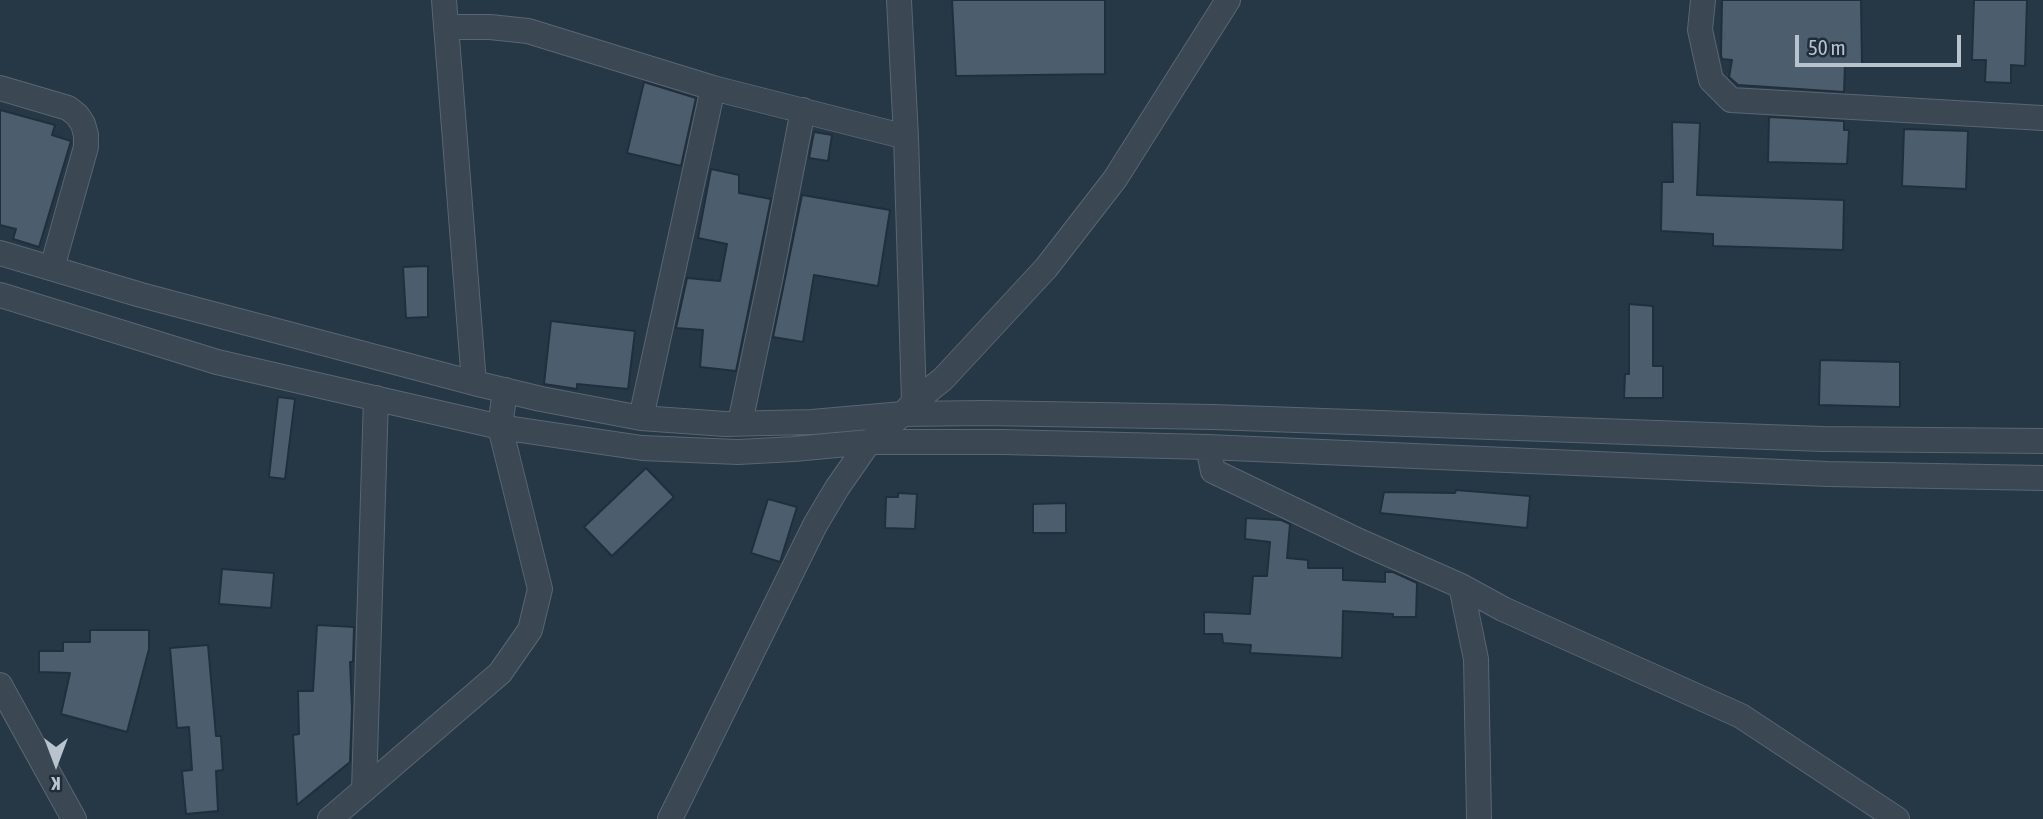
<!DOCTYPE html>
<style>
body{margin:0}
#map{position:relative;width:2043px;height:819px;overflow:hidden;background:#263745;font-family:"Asap Condensed",sans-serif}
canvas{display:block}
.north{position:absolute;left:21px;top:728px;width:70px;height:70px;-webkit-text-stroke:5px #1f2d3a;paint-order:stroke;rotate:180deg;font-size:19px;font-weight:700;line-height:28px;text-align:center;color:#b8c3ce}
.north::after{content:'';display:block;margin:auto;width:24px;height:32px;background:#b8c3ce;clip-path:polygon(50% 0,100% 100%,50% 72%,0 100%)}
.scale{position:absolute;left:1795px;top:35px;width:166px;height:32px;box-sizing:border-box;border:4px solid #b8c3ce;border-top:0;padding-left:9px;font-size:21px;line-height:24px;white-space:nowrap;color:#b8c3ce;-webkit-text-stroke:5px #1f2d3a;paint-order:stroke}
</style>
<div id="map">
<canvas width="2043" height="819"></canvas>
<div class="north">K</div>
<div class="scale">50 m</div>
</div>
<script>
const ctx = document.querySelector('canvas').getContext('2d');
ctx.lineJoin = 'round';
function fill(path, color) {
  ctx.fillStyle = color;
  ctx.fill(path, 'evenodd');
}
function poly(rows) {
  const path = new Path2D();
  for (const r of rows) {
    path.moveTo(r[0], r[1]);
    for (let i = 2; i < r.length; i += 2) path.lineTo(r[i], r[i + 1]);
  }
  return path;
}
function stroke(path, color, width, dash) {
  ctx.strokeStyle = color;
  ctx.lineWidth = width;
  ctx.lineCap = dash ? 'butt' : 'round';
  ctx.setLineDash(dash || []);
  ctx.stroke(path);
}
const building = poly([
 [952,0,1105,0,1105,74,956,76,952,0],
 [1722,0,1861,0,1862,64,1845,64,1844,92,1738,85,1729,77,1732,60,1722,59,1721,55,1722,0],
 [1974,0,2027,0,2025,66,2011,65,2011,83,1985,82,1986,60,1972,60,1974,0],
 [644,82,696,98,681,166,627,153,644,82],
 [0,110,55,125,52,135,71,141,39,247,13,239,16,229,0,225,0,110],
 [1769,117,1844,121,1844,130,1849,130,1847,164,1768,162,1769,117],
 [1672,122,1700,123,1697,195,1844,200,1843,250,1713,246,1713,234,1661,231,1662,182,1673,182,1672,122],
 [1904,129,1968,131,1966,189,1902,186,1904,129],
 [814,132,832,135,828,161,809,158,814,132],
 [711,169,739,175,739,193,771,199,736,371,700,367,703,330,676,328,687,278,720,281,727,244,698,238,711,169],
 [802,195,890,210,878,286,814,275,803,342,773,337,802,195],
 [428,266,428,317,406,318,403,267,428,266],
 [1629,304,1653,306,1653,366,1663,366,1663,398,1624,398,1625,374,1629,374,1629,304],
 [551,321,635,331,628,389,577,384,577,389,544,384,551,321],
 [1820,360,1900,362,1900,407,1819,405,1820,360],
 [278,397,295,399,285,479,269,477,278,397],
 [646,468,674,497,612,556,584,527,646,468],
 [1456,490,1530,496,1527,528,1380,513,1384,492,1455,493,1456,490],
 [898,493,917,494,915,529,885,528,886,497,898,497,898,493],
 [768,499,797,507,780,562,751,553,768,499],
 [1066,503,1066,533,1033,533,1033,504,1066,503],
 [1246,518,1281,520,1290,524,1287,558,1308,560,1308,568,1343,568,1343,580,1385,582,1385,572,1393,572,1417,583,1416,617,1393,617,1393,614,1343,611,1342,658,1250,653,1251,645,1223,643,1222,634,1204,634,1204,612,1250,614,1253,576,1267,576,1270,542,1245,539,1246,518],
 [222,569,274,573,271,608,219,604,222,569],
 [317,625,354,627,353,662,350,662,352,709,350,762,297,805,293,735,299,734,298,691,313,691,317,625],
 [90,630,149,630,149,649,127,732,61,714,70,673,39,672,39,651,63,651,63,642,90,642,90,630],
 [208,645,216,736,221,736,223,770,216,771,218,811,186,814,182,771,192,770,189,727,177,728,170,648,208,645]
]);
const minor = poly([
 [444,0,474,383],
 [899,0,906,137,914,402],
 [1703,0,1700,30,1711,80,1731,100,2043,118],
 [447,27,490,27,528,31,713,88],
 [0,88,68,108,77,115,83,124,86,135,86,147,52,268],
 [0,253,141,295,474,383,541,399,641,418,725,424,812,422,903,414,983,413,1213,417,1823,439,2043,441],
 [0,295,217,362,500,427,642,448,738,452,794,449,869,442,1003,442,1208,447,1828,474,2043,478],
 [641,418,713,88,906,137],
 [740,423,770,280,803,110],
 [1208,447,1213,471,1359,541,1461,586,1503,609,1741,716,1897,819],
 [1461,586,1476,659,1479,819],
 [0,685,74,819],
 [364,790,376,398],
 [330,819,500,673,530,630,540,589,500,427,505,390],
 [670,819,815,525,837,488,869,442,903,414,914,402,943,379,1046,268,1115,179,1228,0]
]);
fill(building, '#4c5e6e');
stroke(building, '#212f3c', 2);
stroke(minor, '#596672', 26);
stroke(minor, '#3b4854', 24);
</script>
